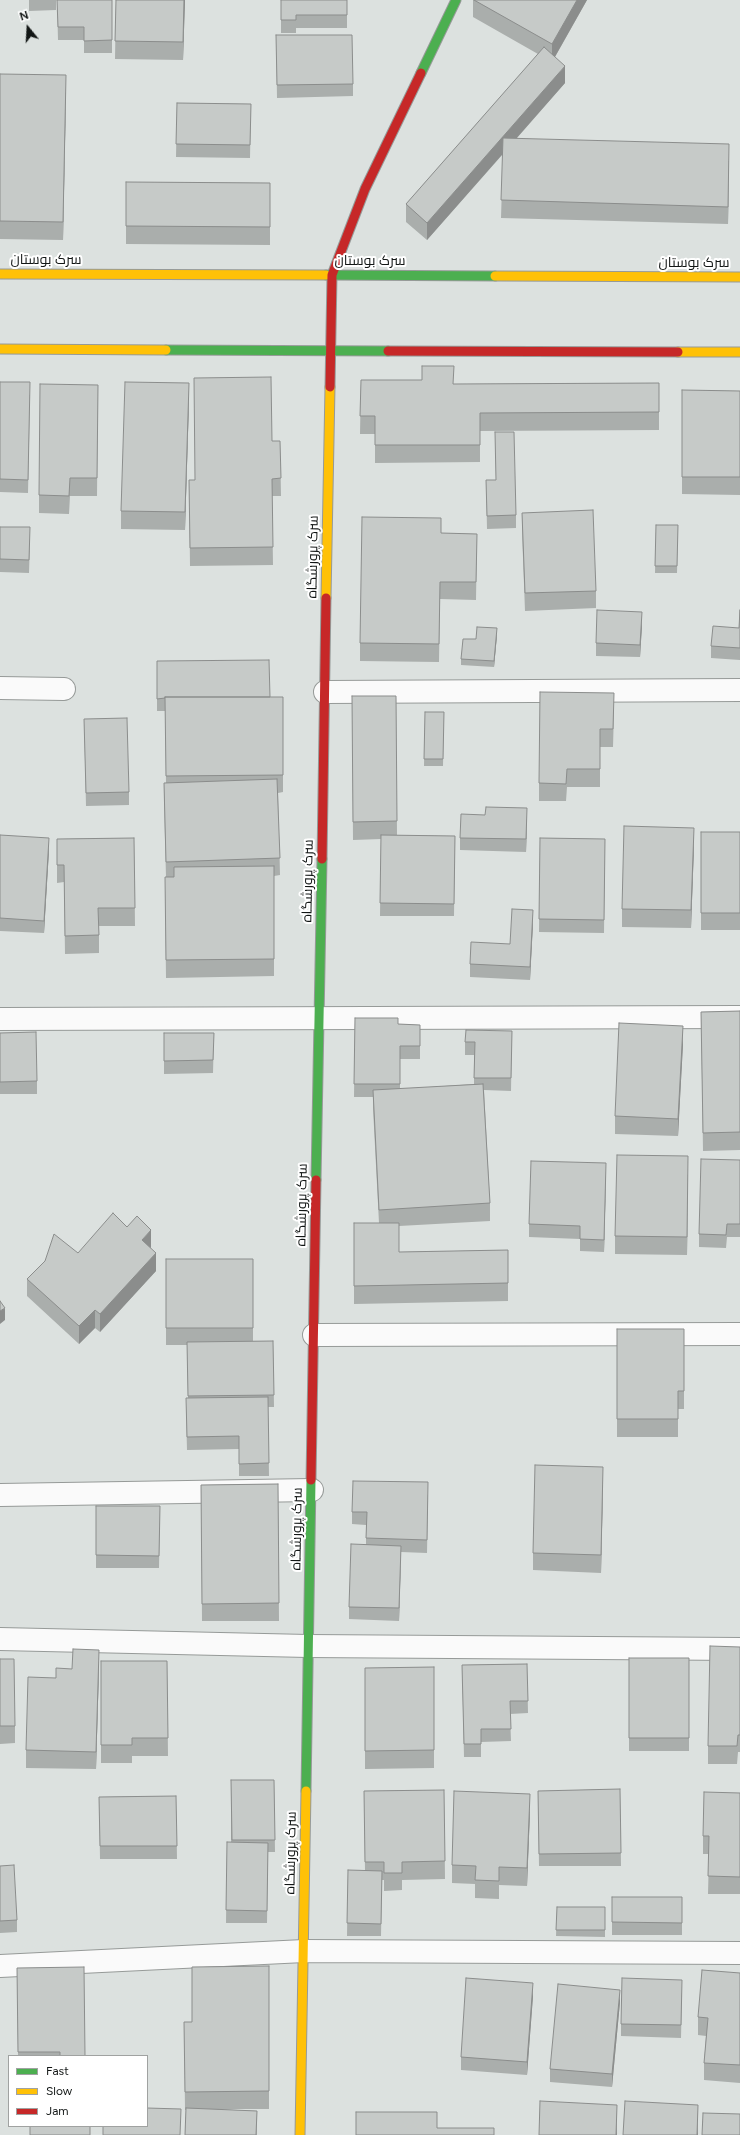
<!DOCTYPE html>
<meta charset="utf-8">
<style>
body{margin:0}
#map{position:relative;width:740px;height:2135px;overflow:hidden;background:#dce1df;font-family:Figtree,sans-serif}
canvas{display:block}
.legend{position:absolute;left:8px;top:2055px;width:140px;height:72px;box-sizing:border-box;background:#fff;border:1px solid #a0a2a1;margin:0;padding:5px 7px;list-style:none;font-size:12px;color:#121615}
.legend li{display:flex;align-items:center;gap:8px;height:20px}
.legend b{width:20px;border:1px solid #a0a2a1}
.north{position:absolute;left:8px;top:8px;width:40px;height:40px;-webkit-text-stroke:3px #fff;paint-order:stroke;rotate:342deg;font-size:11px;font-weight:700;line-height:16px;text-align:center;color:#121615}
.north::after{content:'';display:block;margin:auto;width:14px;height:18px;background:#121615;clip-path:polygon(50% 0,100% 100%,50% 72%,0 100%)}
</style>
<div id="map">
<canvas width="740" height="2135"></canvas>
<ul class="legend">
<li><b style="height:5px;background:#4caf50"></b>Fast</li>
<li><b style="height:5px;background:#ffc107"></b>Slow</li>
<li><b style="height:5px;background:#c62828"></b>Jam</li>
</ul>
<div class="north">N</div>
</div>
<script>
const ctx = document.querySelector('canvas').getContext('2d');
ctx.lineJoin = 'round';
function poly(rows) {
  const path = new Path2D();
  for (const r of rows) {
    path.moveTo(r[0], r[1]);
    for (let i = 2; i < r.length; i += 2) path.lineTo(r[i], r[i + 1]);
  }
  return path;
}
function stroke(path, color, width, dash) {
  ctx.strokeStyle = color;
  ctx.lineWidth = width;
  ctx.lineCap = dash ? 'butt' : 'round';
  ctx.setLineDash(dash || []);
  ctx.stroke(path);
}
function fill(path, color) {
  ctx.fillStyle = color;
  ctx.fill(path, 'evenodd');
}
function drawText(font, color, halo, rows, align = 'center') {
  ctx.font = font + ' Figtree,Cairo,sans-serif';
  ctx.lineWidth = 4;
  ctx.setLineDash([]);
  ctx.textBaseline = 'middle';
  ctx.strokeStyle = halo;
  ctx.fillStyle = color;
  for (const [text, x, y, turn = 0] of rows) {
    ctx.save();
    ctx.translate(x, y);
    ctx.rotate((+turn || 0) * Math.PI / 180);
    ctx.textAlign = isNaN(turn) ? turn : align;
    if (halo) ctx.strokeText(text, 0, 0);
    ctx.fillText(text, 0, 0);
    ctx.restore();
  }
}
const street = poly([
 [0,688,64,689],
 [325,692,740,690],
 [0,1019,740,1017],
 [314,1335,740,1334],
 [0,1495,312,1490],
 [0,1639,308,1646,740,1649],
 [0,1966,304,1951,740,1953]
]);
const fast = poly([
 [421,73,456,0],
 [326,275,495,276],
 [166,350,388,351],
 [316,1180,322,859],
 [306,1791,311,1480]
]);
const slow = poly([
 [0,274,326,275],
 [495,276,740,277],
 [0,349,166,350],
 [678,352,740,352],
 [326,598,330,387],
 [300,2135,306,1791]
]);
const jam = poly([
 [388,351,678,352],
 [330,387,332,275,365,189,421,73],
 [322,859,326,598],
 [311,1480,316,1180]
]);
const wall = poly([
 [29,0,56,0,56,10,29,11],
 [57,0,112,0,112,53,84,53,84,40,58,40],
 [116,0,185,0,183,60,115,59],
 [281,0,347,0,347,28,296,28,296,33,281,33],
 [473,0,587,0,555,57,565,83,517,138,729,161,728,224,501,218,503,154,427,240,406,222,406,204,538,54,473,17],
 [276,35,353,84,353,96,277,98],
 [0,74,66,93,63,240,0,239],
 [177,103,251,104,250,158,176,157],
 [126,182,270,183,270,245,126,244],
 [361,380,422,380,454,384,659,383,659,430,480,431,480,462,375,463,375,434,360,434],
 [0,382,30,395,28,493,0,492],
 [98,385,97,496,70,496,69,514,39,513,39,495],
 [682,390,740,391,740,495,682,494],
 [189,401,185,530,121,529,121,511],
 [495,432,516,515,516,528,487,529,486,480,496,480],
 [272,441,280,441,281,496,272,496,273,565,190,566,189,480,195,480],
 [522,513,596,591,596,608,525,611,522,531],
 [656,525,678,525,677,573,655,573],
 [0,527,30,540,29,573,0,572],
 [441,533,477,534,476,600,440,599,439,662,360,661,360,643],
 [740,610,740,660,711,658,711,646,739,628],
 [642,625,640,657,596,656,596,643],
 [497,635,494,667,461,665,461,659,476,639],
 [157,661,270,697,283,697,283,792,278,793,280,875,274,876,274,976,166,978,165,895,166,877,164,801,164,783,166,783,165,711,157,711],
 [352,696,396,696,397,835,455,836,454,916,380,916,381,839,353,840],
 [614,711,613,747,600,747,600,787,567,787,566,801,539,801,539,783],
 [425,712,444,712,443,766,424,766],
 [84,719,129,792,129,805,86,806],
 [527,820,526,852,460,850,460,838],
 [701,832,740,832,740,930,701,930],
 [0,835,49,850,44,933,0,931],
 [134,838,135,926,99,926,99,953,65,954,64,882,57,883,57,839],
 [540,838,605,839,604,933,539,932],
 [694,846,691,928,622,927,622,909],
 [533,923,530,980,470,977,470,964,510,944],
 [740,1011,740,1150,703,1151,701,1012],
 [355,1018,398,1024,420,1025,420,1059,400,1059,400,1089,474,1084,474,1055,465,1055,465,1042,512,1031,511,1091,484,1090,490,1203,490,1221,399,1226,399,1252,508,1250,508,1301,354,1304,354,1223,379,1223,373,1108,373,1097,354,1097],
 [0,1033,37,1081,37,1094,0,1094],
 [164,1033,214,1033,213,1073,164,1074],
 [683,1044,678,1136,615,1134,615,1116],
 [740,1160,740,1237,727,1237,726,1248,699,1247,699,1234],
 [688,1174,687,1255,615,1254,615,1236],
 [606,1176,604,1252,580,1251,580,1239,529,1237,529,1224],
 [151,1247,151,1248,156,1271,100,1332,95,1328,79,1344,27,1296,27,1279,78,1253],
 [166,1259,253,1259,253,1341,273,1341,274,1407,268,1407,269,1476,239,1476,239,1449,187,1450,186,1411,188,1398,187,1345,166,1345],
 [617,1329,684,1329,684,1409,678,1409,678,1437,617,1437],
 [278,1484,279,1621,202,1621,201,1485],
 [603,1485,601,1573,533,1570,533,1553],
 [428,1495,427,1553,401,1552,399,1621,349,1619,349,1607,366,1544,366,1525,352,1524,352,1512],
 [96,1506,160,1506,159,1568,96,1568],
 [740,1647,740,1752,738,1752,737,1764,708,1764,708,1746],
 [629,1658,689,1658,689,1751,629,1751],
 [0,1659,15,1726,15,1743,0,1744],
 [101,1661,167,1661,168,1756,132,1756,132,1763,101,1763],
 [527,1664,528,1713,510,1714,511,1741,481,1742,481,1757,464,1757,462,1665],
 [434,1667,434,1768,365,1769,365,1668],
 [99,1668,96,1769,26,1768,26,1750,56,1678,72,1669],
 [231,1780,274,1780,275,1852,268,1852,267,1923,226,1923,227,1842,231,1843],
 [620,1789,621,1866,539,1866,538,1791],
 [444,1790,445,1879,402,1880,402,1890,384,1891,384,1880,382,1880,381,1936,347,1936,348,1870,365,1871,364,1791],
 [740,1793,740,1894,708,1894,709,1854,703,1854,703,1836],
 [176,1796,177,1859,100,1859,99,1797],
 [530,1811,527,1886,499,1885,499,1899,475,1898,475,1884,452,1883,452,1865],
 [0,1866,17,1920,17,1932,0,1933],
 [612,1897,682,1897,682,1935,612,1935],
 [557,1907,605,1907,605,1937,556,1936],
 [269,1966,269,2109,219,2109,257,2111,257,2135,185,2135,186,2110,185,2110,184,2022,192,2022],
 [17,1968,85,2056,18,2056],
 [740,1973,740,2083,704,2080,704,2063,706,2036,698,2035,698,2017],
 [682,1993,681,2038,621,2036,621,2024],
 [533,1996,527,2075,461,2070,461,2057],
 [620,2002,612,2087,550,2082,550,2069]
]);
const shadedWall = poly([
 [184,0,185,0,183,60,183,42],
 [577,0,587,0,552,62,552,44],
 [565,66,565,83,427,240,427,223],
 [66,75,66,93,63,240,63,222],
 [729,144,729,161,728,224,728,207],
 [189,383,189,401,185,530,185,512],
 [642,612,642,625,640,657,640,645],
 [497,628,497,635,494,667,494,661],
 [527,808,527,820,526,852,526,839],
 [694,828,694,846,691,928,691,910],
 [49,838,49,850,44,933,44,921],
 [533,910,533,923,530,980,530,967],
 [683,1026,683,1044,678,1136,678,1119],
 [688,1156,688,1174,687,1255,687,1237],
 [606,1163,606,1176,604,1252,604,1240],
 [151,1230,151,1247,142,1258,142,1240],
 [156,1253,156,1271,100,1332,100,1314],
 [5,1308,5,1320,0,1324,0,1311],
 [95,1310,95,1328,79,1344,79,1326],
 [603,1467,603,1485,601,1573,601,1555],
 [401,1546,401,1558,399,1621,399,1608],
 [99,1650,99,1668,96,1769,96,1752],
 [530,1794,530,1811,527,1886,527,1868],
 [533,1983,533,1996,527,2075,527,2062],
 [620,1990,620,2002,612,2087,612,2074],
 [617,2105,617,2135,616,2135],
 [698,2105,698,2135,697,2135]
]);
const building = poly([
 [57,0,112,0,112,40,84,41,84,27,58,27,57,0],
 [116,0,184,0,183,42,115,41,116,0],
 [281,0,347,0,347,15,296,15,296,20,281,20,281,0],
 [474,0,577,0,552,44,474,0],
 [276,35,352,35,353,84,277,85,276,35],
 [544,47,565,66,427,223,406,204,544,47],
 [0,74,66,75,63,222,0,221,0,74],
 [177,103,251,104,250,145,176,144,177,103],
 [503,138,729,144,728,207,501,200,503,138],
 [126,182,270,183,270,227,126,226,126,182],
 [422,366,454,366,453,384,659,383,659,412,480,413,480,445,375,445,375,416,360,416,361,380,422,380,422,366],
 [271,377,272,441,280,441,281,478,272,479,273,547,190,548,189,480,195,480,194,378,271,377],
 [0,382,30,382,28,480,0,479,0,382],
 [125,382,189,383,185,512,121,511,125,382],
 [40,384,98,385,97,478,70,478,69,496,39,495,40,384],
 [682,390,740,391,740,477,682,477,682,390],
 [495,432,514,432,516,515,487,516,486,480,496,480,495,432],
 [593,510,596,591,525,593,522,513,593,510],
 [362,517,441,518,441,533,477,534,476,582,440,582,439,644,360,643,362,517],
 [656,525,678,525,677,566,655,566,656,525],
 [0,527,30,527,29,560,0,559,0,527],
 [597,610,642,612,640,645,596,643,597,610],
 [740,610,740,648,711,646,713,626,739,628,740,610],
 [477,627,497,628,494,661,461,659,463,639,476,639,477,627],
 [269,660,270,697,165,697,165,698,157,699,157,661,269,660],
 [540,692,614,693,613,729,600,729,600,769,567,769,566,784,539,783,540,692],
 [352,696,396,696,397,821,353,822,352,696],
 [165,697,283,697,283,775,166,776,165,697],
 [425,712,444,712,443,759,424,759,425,712],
 [127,718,129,792,86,793,84,719,127,718],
 [277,779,280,858,166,862,164,783,277,779],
 [486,807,527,808,526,839,460,838,461,814,485,815,486,807],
 [624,826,694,828,691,910,622,909,624,826],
 [701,832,740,832,740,913,701,913,701,832],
 [0,835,49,838,44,921,0,918,0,835],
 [381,835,455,836,454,904,380,903,381,835],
 [134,838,135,908,98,908,99,935,65,936,64,865,57,865,57,839,134,838],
 [540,838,605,839,604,920,539,919,540,838],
 [274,866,274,959,166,960,165,877,174,877,174,867,274,866],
 [512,909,533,910,530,967,470,964,471,942,510,944,512,909],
 [740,1011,740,1132,703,1133,701,1012,740,1011],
 [355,1018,398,1018,398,1024,420,1025,420,1046,400,1046,400,1084,354,1084,355,1018],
 [619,1023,683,1026,678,1119,615,1116,619,1023],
 [466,1030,512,1031,511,1078,474,1078,475,1042,465,1042,466,1030],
 [36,1032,37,1081,0,1082,0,1033,36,1032],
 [164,1033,214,1033,213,1060,164,1061,164,1033],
 [483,1084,490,1203,379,1210,373,1090,483,1084],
 [617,1155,688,1156,687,1237,615,1236,617,1155],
 [701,1159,740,1160,740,1224,727,1224,726,1235,699,1234,701,1159],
 [531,1161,606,1163,604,1240,580,1239,580,1226,529,1224,531,1161],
 [113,1213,127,1227,137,1216,151,1230,142,1240,156,1253,100,1314,95,1310,79,1326,27,1279,45,1261,54,1234,78,1253,113,1213],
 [354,1223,399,1223,399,1252,508,1250,508,1283,354,1286,354,1223],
 [166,1259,253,1259,253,1328,166,1328,166,1259],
 [0,1301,5,1308,0,1311,0,1301],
 [617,1329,684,1329,684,1391,678,1391,678,1419,617,1419,617,1329],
 [273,1341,274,1395,188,1396,187,1342,273,1341],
 [268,1397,269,1463,239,1464,239,1436,187,1437,186,1398,268,1397],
 [535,1465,603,1467,601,1555,533,1553,535,1465],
 [353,1481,428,1482,427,1540,366,1538,367,1512,352,1512,353,1481],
 [278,1484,279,1603,202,1604,201,1485,278,1484],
 [96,1506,160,1506,159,1556,96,1555,96,1506],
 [351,1544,401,1546,399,1608,349,1607,351,1544],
 [710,1646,740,1647,740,1735,738,1735,737,1746,708,1746,710,1646],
 [73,1649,99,1650,96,1752,26,1750,28,1677,56,1678,56,1668,72,1669,73,1649],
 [629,1658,689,1658,689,1738,629,1738,629,1658],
 [0,1659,14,1659,15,1726,0,1726,0,1659],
 [101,1661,167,1661,168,1738,132,1738,132,1745,101,1745,101,1661],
 [527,1664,528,1701,510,1701,511,1729,481,1729,481,1744,464,1744,462,1665,527,1664],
 [434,1667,434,1750,365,1751,365,1668,434,1667],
 [231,1780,274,1780,275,1840,232,1840,231,1780],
 [620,1789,621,1853,539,1854,538,1791,620,1789],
 [444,1790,445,1861,402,1862,402,1873,384,1873,384,1862,365,1862,364,1791,444,1790],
 [454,1791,530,1794,527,1868,499,1867,499,1881,475,1880,476,1866,452,1865,454,1791],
 [704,1792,740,1793,740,1877,708,1876,709,1836,703,1836,704,1792],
 [176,1796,177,1846,100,1846,99,1797,176,1796],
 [227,1842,268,1843,267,1911,226,1910,227,1842],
 [14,1865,17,1920,0,1921,0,1866,14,1865],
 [348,1870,382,1871,381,1924,347,1923,348,1870],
 [612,1897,682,1897,682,1923,612,1922,612,1897],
 [557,1907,605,1907,605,1930,556,1930,557,1907],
 [269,1966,269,2091,185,2092,184,2022,192,2022,192,1967,269,1966],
 [84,1967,85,2056,60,2056,60,2052,18,2052,17,1968,84,1967],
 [702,1970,740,1973,740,2065,704,2063,708,2018,698,2017,702,1970],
 [466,1978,533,1983,527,2062,461,2057,466,1978],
 [622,1978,682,1980,681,2025,621,2024,622,1978],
 [558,1984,620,1990,612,2074,550,2069,558,1984],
 [540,2101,617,2105,616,2135,539,2135,540,2101],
 [625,2101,698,2105,697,2135,623,2135,625,2101],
 [147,2108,181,2109,180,2135,103,2135,103,2126,147,2126,147,2108],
 [186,2108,257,2111,256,2135,185,2135,186,2108],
 [356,2112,437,2112,437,2128,494,2128,494,2135,356,2135,356,2112],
 [703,2113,740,2114,740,2135,702,2135,703,2113],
 [30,2126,90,2126,90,2135,30,2135,30,2126]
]);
const streetNames = [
 ["سرک بوستان",46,260],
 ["سرک بوستان",370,261],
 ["سرک بوستان",694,263],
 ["سرک پرورشگاه",313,557,-89],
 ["سرک پرورشگاه",308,881,-89],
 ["سرک پرورشگاه",302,1205,-89],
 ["سرک پرورشگاه",297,1529,-89],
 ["سرک پرورشگاه",291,1853,-89]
];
stroke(street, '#969a98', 24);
stroke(fast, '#969a98', 11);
stroke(slow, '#969a98', 11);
stroke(jam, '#969a98', 11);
stroke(street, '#fafafa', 22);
stroke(fast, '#4caf50', 9);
stroke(slow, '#ffc107', 9);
stroke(jam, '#c62828', 9);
fill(wall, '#aaaeac');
fill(shadedWall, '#8b8d8c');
fill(building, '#c6cac8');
stroke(building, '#8b8d8c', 1);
drawText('14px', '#121615', '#fff', streetNames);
</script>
